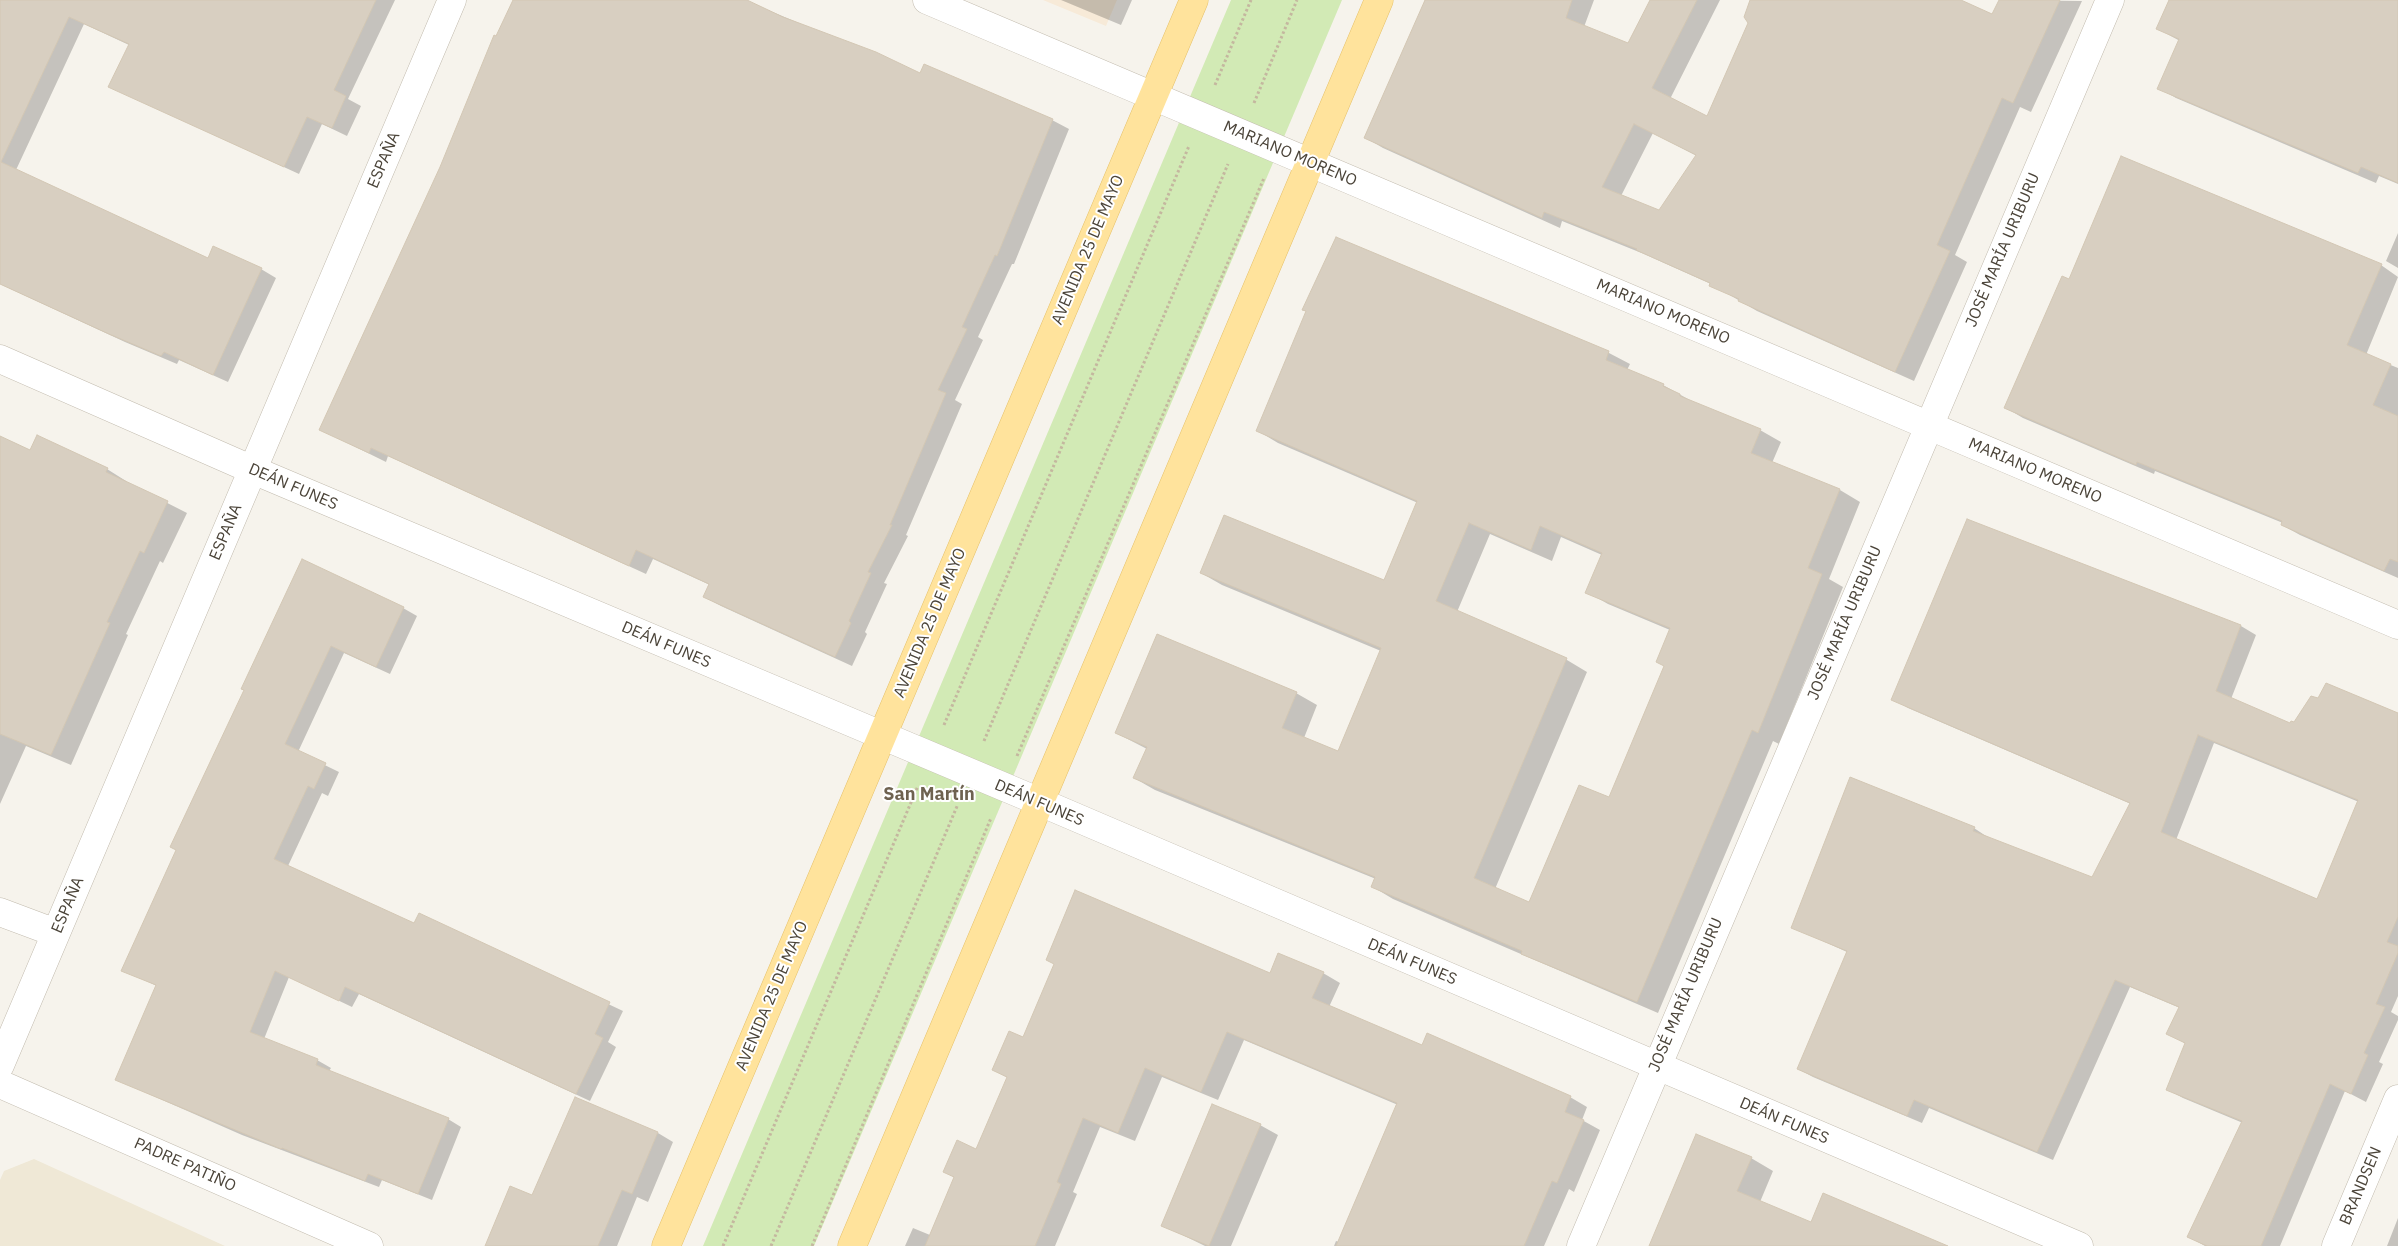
<!DOCTYPE html>
<meta charset="utf-8">
<style>
body{margin:0}
canvas{display:block;background:#f6f3ec}
</style>
<canvas width="2398" height="1246"></canvas>
<script>
const ctx = document.querySelector('canvas').getContext('2d');
ctx.lineJoin = 'round';
function fill(path, color) {
  ctx.fillStyle = color;
  ctx.fill(path, 'evenodd');
}
function poly(rows) {
  const path = new Path2D();
  for (const r of rows) {
    path.moveTo(r[0], r[1]);
    for (let i = 2; i < r.length; i += 2) path.lineTo(r[i], r[i + 1]);
  }
  return path;
}
function stroke(path, color, width, dash) {
  ctx.strokeStyle = color;
  ctx.lineWidth = width;
  ctx.lineCap = dash ? 'butt' : 'round';
  ctx.setLineDash(dash || []);
  ctx.stroke(path);
}
function drawText(font, color, halo, rows, align = 'center') {
  ctx.font = font + ' "IBM Plex Sans",sans-serif';
  ctx.lineWidth = 4;
  ctx.setLineDash([]);
  ctx.textBaseline = 'middle';
  ctx.strokeStyle = halo;
  ctx.fillStyle = color;
  for (const [text, x, y, turn = 0] of rows) {
    ctx.save();
    ctx.translate(x, y);
    ctx.rotate((+turn || 0) * Math.PI / 180);
    ctx.textAlign = isNaN(turn) ? turn : align;
    if (halo) ctx.strokeText(text, 0, 0);
    ctx.fillText(text, 0, 0);
    ctx.restore();
  }
}
const commercial = poly([
 [1043,0,1117,0,1106,26]
]);
const education = poly([
 [34,1159,225,1246,0,1246,0,1180,4,1171]
]);
const green = poly([
 [1231,0,1342,0,814,1246,703,1246]
]);
const shadow = poly([
 [0,0,395,0,348,99,361,106,347,136,322,124,299,174,110,87,129,45,84,24,16,170,208,259,261,269,276,278,228,382,179,360,177,364,125,342,0,284],
 [514,0,744,0,920,74,1052,120,1069,129,1014,264,1012,264,978,337,983,340,955,400,962,404,906,535,908,536,884,583,887,584,865,632,867,634,852,666,721,606,704,597,710,585,653,559,646,574,388,456,386,462,321,430,442,168],
 [1061,0,1132,0,1121,25],
 [1426,0,1594,0,1584,27,1629,45,1652,0,1720,0,1670,99,1708,118,1750,23,1751,0,1958,0,1993,15,2000,0,2082,1,2031,112,2020,107,1955,255,1967,262,1914,381,1757,311,1711,284,1644,254,1562,221,1560,228,1383,148,1366,138],
 [1653,133,1697,156,1660,212,1621,196],
 [2170,0,2398,0,2398,184,2379,176,2376,183,2176,98,2159,88,2180,41,2158,29],
 [2398,233,2398,268,2386,261],
 [1337,239,1609,353,1630,364,1627,370,1663,385,1695,403,1760,430,1781,442,1772,463,1840,490,1860,502,1829,579,1843,587,1779,744,1773,741,1658,1013,1393,899,1373,887,1376,879,1155,790,1134,778,1147,749,1116,733,1296,693,1317,705,1304,738,1339,752,1381,651,1222,585,1201,573,1384,582,1418,503,1278,443,1258,431],
 [1490,534,1552,561,1561,537,1602,555,1587,592,1608,604,1670,630,1665,666,1609,799,1530,903,1495,889,1587,672,1567,660,1457,612],
 [2381,265,2398,277,2366,355,2398,368,2398,578,2300,535,2282,525,2283,523,2155,471,2154,474,2023,418,2006,408,2070,281],
 [0,437,31,451,107,469,126,481,126,482,187,513,163,563,160,561,126,634,128,635,71,765,26,746,0,804],
 [1968,521,2241,626,2256,635,2231,699,2291,724,2398,715,2398,996,2391,1012,2398,1016,2398,1020,2379,1062,2383,1064,2366,1102,2345,1091,2280,1246,2205,1246,2189,1237,2243,1123,2183,1098,2168,1090,2186,1044,2168,1033,2180,1008,2130,987,2053,1160,1929,1108,1922,1123,1813,1077,1798,1069,1847,952,1792,927,1851,778,1974,828,1989,838,2093,879,2131,804,1908,708,1893,699],
 [2214,743,2359,802,2317,901,2176,840],
 [403,608,417,616,390,674,344,653,298,752,339,772,328,796,322,793,288,866,415,925,419,915,623,1011,608,1042,616,1047,590,1101,359,994,352,1007,289,977,264,1039,317,1060,331,1068,329,1071,448,1119,461,1127,432,1200,382,1180,379,1187,242,1135,117,1080,157,986,122,970,177,850,245,690],
 [1323,973,1340,983,1329,1007,1423,1046,1570,1097,1587,1107,1582,1120,1600,1130,1574,1192,1569,1189,1544,1246,1334,1246,1336,1241,1339,1242,1398,1105,1244,1040,1218,1100,1162,1077,1135,1141,1100,1127,1073,1192,1077,1194,1055,1246,905,1246,913,1228,930,1235,955,1178,945,1172,977,1151,1008,1078,993,1070,1024,1038,1271,974],
 [1260,1125,1278,1135,1231,1246,1205,1246,1162,1225],
 [658,1133,673,1142,648,1202,637,1197,617,1246,486,1246,533,1197],
 [1751,1158,1773,1171,1760,1202,1811,1224,1938,1246,1650,1246],
 [2398,1218,2398,1246,2387,1246]
]);
const building = poly([
 [0,0,376,0,334,90,346,96,332,128,307,117,284,167,108,87,129,44,69,17,1,162,208,258,213,246,262,268,213,375,164,352,161,356,109,334,0,284,0,0],
 [513,0,747,0,783,17,876,52,920,73,924,64,1053,119,997,256,995,255,962,327,967,329,938,390,946,393,890,525,892,525,868,572,871,573,849,621,851,623,835,657,703,597,709,584,636,550,629,566,371,448,369,453,319,430,440,167,494,35,496,36,513,0],
 [1425,0,1572,0,1566,18,1628,43,1650,0,1697,0,1652,88,1707,116,1748,23,1744,17,1750,0,1961,0,1992,14,1999,0,2060,0,2013,103,2002,98,1937,245,1950,251,1895,372,1738,301,1739,299,1709,286,1710,283,1636,250,1637,249,1544,212,1542,218,1364,138,1425,0],
 [1634,124,1696,155,1659,210,1602,187,1634,124],
 [2169,0,2398,0,2398,183,2361,167,2358,173,2157,89,2179,39,2156,29,2169,0],
 [2121,156,2382,264,2347,345,2391,364,2373,405,2398,416,2398,562,2390,559,2384,571,2281,525,2282,521,2137,462,2136,465,2004,408,2062,276,2069,279,2121,156],
 [1336,237,1609,351,1606,360,1664,384,1663,386,1680,394,1680,396,1761,429,1751,453,1840,489,1808,568,1822,574,1758,733,1752,730,1637,1002,1521,954,1522,951,1371,887,1375,877,1133,778,1147,747,1115,733,1157,634,1297,692,1282,728,1338,751,1381,648,1200,573,1224,515,1384,580,1417,501,1256,431,1306,311,1302,310,1336,237],
 [1469,523,1531,550,1540,526,1602,553,1585,593,1670,628,1656,662,1664,666,1609,797,1579,785,1529,902,1474,878,1567,658,1436,601,1469,523],
 [37,435,108,468,106,472,168,501,144,553,140,551,107,622,110,623,51,755,0,734,0,436,30,450,37,435],
 [1967,519,2241,625,2216,691,2290,723,2291,721,2294,722,2311,696,2318,698,2326,683,2398,713,2398,917,2387,942,2398,946,2398,953,2376,1004,2385,1007,2364,1053,2368,1055,2351,1094,2330,1084,2261,1246,2207,1246,2187,1237,2242,1121,2166,1090,2185,1043,2166,1034,2179,1007,2115,980,2037,1152,1914,1100,1907,1116,1797,1069,1847,951,1791,928,1850,777,1975,827,1973,831,2092,877,2130,803,1891,700,1967,519],
 [2198,735,2358,800,2317,899,2161,832,2198,735],
 [302,559,404,607,376,667,331,646,285,744,326,763,314,789,308,786,274,859,414,923,419,913,610,1002,595,1034,603,1038,576,1094,345,987,339,1001,275,971,250,1032,318,1059,316,1065,449,1118,418,1194,368,1174,365,1181,282,1148,281,1149,115,1080,156,985,121,971,176,850,170,847,244,690,241,689,302,559],
 [1075,890,1270,973,1278,953,1324,972,1312,998,1422,1045,1427,1033,1571,1096,1565,1112,1584,1120,1557,1183,1552,1181,1524,1246,1336,1246,1397,1103,1227,1032,1201,1092,1145,1068,1118,1133,1083,1118,1057,1182,1061,1184,1035,1246,925,1246,954,1177,943,1172,957,1140,976,1149,1007,1077,992,1070,1009,1031,1023,1037,1054,964,1046,960,1075,890],
 [575,1097,658,1132,632,1194,622,1190,598,1246,485,1246,510,1186,532,1195,575,1097],
 [1212,1104,1261,1124,1209,1246,1161,1226,1212,1104],
 [1696,1134,1752,1157,1737,1191,1811,1222,1823,1193,1948,1246,1649,1246,1696,1134]
]);
const path = poly([
 [1215,85,1251,0],
 [1254,103,1297,0],
 [944,725,1189,146],
 [984,741,1228,164],
 [1017,756,1264,178],
 [723,1246,918,786],
 [771,1246,958,804],
 [812,1246,991,818]
]);
const minor = poly([
 [927,0,2398,625],
 [0,359,253,470,1040,802,2079,1246],
 [0,912,56,933],
 [0,1065,452,0],
 [0,1084,369,1246],
 [1581,1246,2110,0],
 [2336,1246,2398,1099]
]);
const major = poly([
 [666,1246,1194,0],
 [852,1246,1379,0]
]);
const streetNames = [
 ["MARIANO MORENO",1290,154,23],
 ["ESPAÑA",384,160,-67],
 ["AVENIDA 25 DE MAYO",1088,250,-67],
 ["JOSÉ MARÍA URIBURU",2003,250,-67],
 ["MARIANO MORENO",1663,312,23],
 ["MARIANO MORENO",2035,471,23],
 ["DEÁN FUNES",293,487,23],
 ["ESPAÑA",226,532,-67],
 ["AVENIDA 25 DE MAYO",930,623,-67],
 ["JOSÉ MARÍA URIBURU",1845,623,-67],
 ["DEÁN FUNES",666,645,23],
 ["DEÁN FUNES",1039,803,23],
 ["ESPAÑA",68,905,-67],
 ["DEÁN FUNES",1412,962,23],
 ["JOSÉ MARÍA URIBURU",1686,995,-67],
 ["AVENIDA 25 DE MAYO",772,996,-67],
 ["DEÁN FUNES",1784,1121,23],
 ["PADRE PATIÑO",185,1165,24],
 ["BRANDSEN",2361,1186,-67]
];
const neighbourhoodNames = [
 ["San Martín",929,795]
];
fill(commercial, '#f7ead8');
fill(education, '#efe8d6');
fill(green, '#d2eab5');
fill(shadow, '#0003');
fill(building, '#d8cfc1');
stroke(building, '#d3c7b4', 1);
stroke(minor, '#c2bbae', 29);
stroke(major, '#e6c16a', 29);
stroke(path, '#c4b79f', 3, [2.5, 2.5]);
stroke(minor, '#fff', 28);
stroke(major, '#ffe39c', 28);
drawText('16px', '#4b4439', '#fff', streetNames);
drawText('bold 18px', '#6e6250', '#fff', neighbourhoodNames);
</script>
